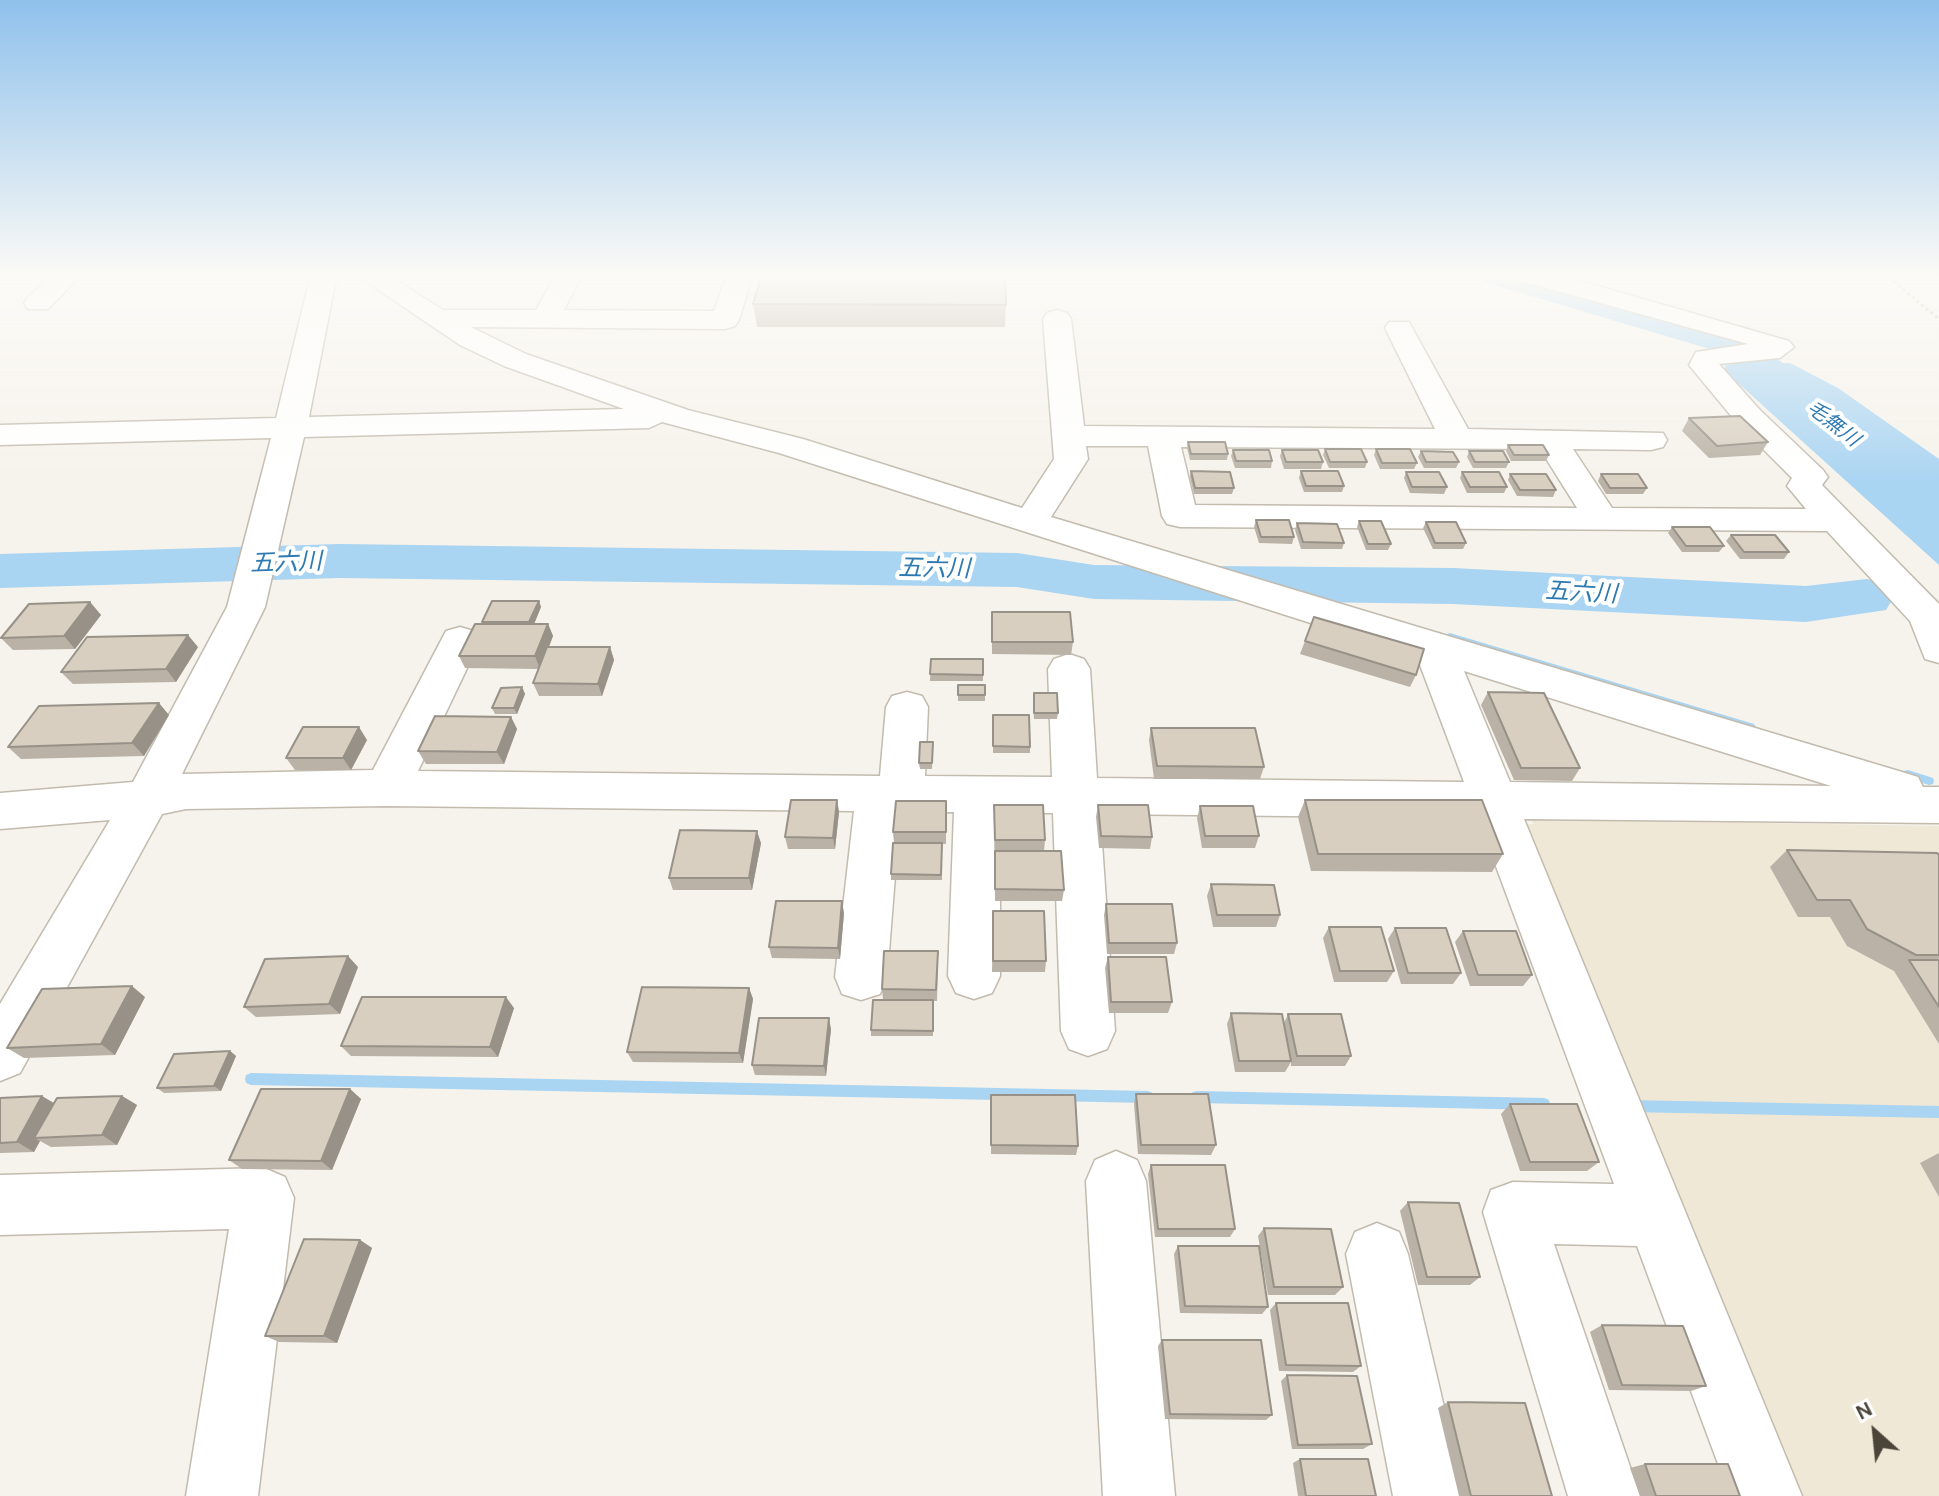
<!DOCTYPE html>
<meta charset="utf-8">
<style>
body{margin:0}
#map{position:relative;width:1939px;height:1496px;overflow:hidden;background:#f6f3ec;font-family:Karla,sans-serif}
canvas{display:block}
.north{position:absolute;left:1835px;top:1392px;width:80px;height:80px;-webkit-text-stroke:6px #fff;paint-order:stroke;rotate:333deg;font-size:22px;font-weight:700;line-height:32px;text-align:center;color:#4b4439}
.north::after{content:'';display:block;margin:auto;width:28px;height:36px;background:#4b4439;clip-path:polygon(50% 0,100% 100%,50% 72%,0 100%)}
</style>
<div id="map">
<canvas width="1939" height="1496"></canvas>
<div class="north">N</div>
</div>
<script>
const ctx = document.querySelector('canvas').getContext('2d');
ctx.lineJoin = 'round';
function fill(path, color) {
  ctx.fillStyle = color;
  ctx.fill(path, 'evenodd');
}
function poly(rows) {
  const path = new Path2D();
  for (const r of rows) {
    path.moveTo(r[0], r[1]);
    for (let i = 2; i < r.length; i += 2) path.lineTo(r[i], r[i + 1]);
  }
  return path;
}
function stroke(path, color, width, dash) {
  ctx.strokeStyle = color;
  ctx.lineWidth = width;
  ctx.lineCap = dash ? 'butt' : 'round';
  ctx.setLineDash(dash || []);
  ctx.stroke(path);
}
function drawText(font, color, halo, rows, align = 'center') {
  ctx.font = font + ' Karla,"Noto Sans JP",sans-serif';
  ctx.lineWidth = 8;
  ctx.setLineDash([]);
  ctx.textBaseline = 'middle';
  ctx.strokeStyle = halo;
  ctx.fillStyle = color;
  for (const [text, x, y, turn = 0] of rows) {
    ctx.save();
    ctx.translate(x, y);
    ctx.rotate((+turn || 0) * Math.PI / 180);
    ctx.textAlign = isNaN(turn) ? turn : align;
    if (halo) ctx.strokeText(text, 0, 0);
    ctx.fillText(text, 0, 0);
    ctx.restore();
  }
}
const education = poly([
 [1532,819,1939,826,1939,1496,1797,1496,1525,825,1533,824]
]);
const water = poly([
 [1790,363,1838,388,1939,459,1939,565,1739,384,1725,377,1725,365]
]);
const stream = poly([
 [1901,593,1904,594,1905,596,1904,598,1867,600,1863,597,1867,594,1901,593],
 [1450,633,1754,724,1756,727,1751,731,1447,638,1445,636,1447,634,1450,633],
 [1908,770,1933,778,1934,781,1933,784,1929,785,1904,777,1903,774,1904,771,1908,770],
 [251,1073,1148,1091,1153,1093,1154,1097,1153,1101,1148,1103,251,1085,246,1083,245,1079,246,1075,251,1073],
 [1196,1091,1544,1098,1549,1100,1550,1104,1549,1108,1544,1110,1196,1103,1191,1101,1190,1097,1191,1093,1196,1091],
 [1628,1100,1939,1106,1939,1118,1628,1112,1623,1110,1622,1106,1623,1102,1628,1100]
]);
const river = poly([
 [1478,274,1537,274,1743,332,1939,484,1939,523,1921,519,1713,350,1484,282,1478,274],
 [340,544,1017,553,1094,565,1453,568,1806,586,1867,579,1886,584,1894,597,1886,610,1806,622,1453,604,1094,599,1017,587,340,578,0,588,0,554,340,544]
]);
const path = poly([
 [1884,274,1939,319]
]);
const minor = poly([
 [54,274,82,274,48,309,28,309,24,303,28,297,54,274],
 [311,274,337,274,309,417,624,409,504,366,460,345,355,274,386,274,443,310,536,310,556,274,582,274,564,310,714,311,727,274,753,274,739,320,735,326,725,329,471,327,526,354,688,410,803,439,1022,508,1054,459,1043,319,1047,313,1057,310,1067,313,1071,319,1084,426,1435,429,1385,328,1389,322,1409,322,1468,429,1663,433,1667,440,1663,447,1651,450,1573,449,1612,508,1806,509,1787,486,1792,478,1737,423,1689,365,1696,352,1748,344,1518,280,1514,274,1556,274,1789,341,1794,347,1780,358,1719,364,1759,409,1823,470,1828,477,1822,485,1939,604,1939,663,1925,659,1910,621,1827,531,1180,527,1167,524,1162,516,1148,446,1086,446,1088,459,1051,517,1902,772,1918,777,1923,787,1939,787,1939,823,1524,819,1802,1496,1730,1496,1637,1246,1554,1244,1640,1496,1568,1496,1483,1212,1491,1190,1513,1182,1614,1184,1478,818,1100,814,1115,1031,1107,1049,1088,1056,1069,1049,1061,1031,1053,813,1000,813,1000,976,992,993,974,999,956,993,948,976,954,812,900,813,887,977,880,994,861,1000,842,994,835,977,854,811,387,806,186,809,162,814,20,1073,0,1081,0,1004,110,820,0,829,0,793,133,782,227,607,271,438,0,445,0,425,276,418,311,274],
 [662,422,779,453,1417,657,1464,782,1097,778,1090,669,1084,659,1069,654,1054,659,1048,669,1052,777,925,776,928,707,922,696,907,692,892,696,886,707,880,776,418,771,480,641,474,631,460,627,446,631,373,770,182,774,265,607,304,437,649,428,662,422],
 [1181,447,1540,449,1577,508,1195,505,1181,447],
 [1464,671,1831,786,1510,782,1464,671],
 [1116,1151,1137,1160,1146,1181,1175,1496,1103,1496,1086,1181,1095,1160,1116,1151],
 [264,1168,285,1177,294,1198,258,1496,186,1496,229,1229,0,1235,0,1175,264,1168],
 [1377,1223,1399,1232,1408,1254,1465,1496,1393,1496,1346,1254,1355,1232,1377,1223]
]);
const wall = poly([
 [753,304,1006,305,1005,327,757,327],
 [1689,418,1768,442,1760,455,1709,458,1682,431],
 [1188,442,1228,454,1227,460,1190,460,1187,448],
 [1508,445,1549,455,1546,461,1511,461,1506,451],
 [1325,449,1367,462,1365,468,1329,468,1323,455],
 [1376,449,1417,463,1414,469,1380,469,1374,455],
 [1233,450,1272,461,1271,468,1235,468,1231,456],
 [1282,450,1323,462,1321,469,1284,469,1280,456],
 [1421,451,1459,462,1456,468,1424,468,1418,457],
 [1469,451,1509,462,1506,468,1473,468,1467,457],
 [1191,471,1234,488,1232,494,1194,494,1190,477],
 [1301,471,1344,486,1342,492,1304,492,1299,478],
 [1406,472,1447,487,1444,494,1410,493,1404,478],
 [1462,472,1507,487,1504,493,1467,493,1460,478],
 [1510,474,1556,490,1553,497,1517,496,1508,480],
 [1601,474,1647,488,1643,494,1606,494,1598,481],
 [1256,520,1294,537,1292,544,1259,543,1254,527],
 [1359,521,1391,544,1388,550,1366,550,1357,527],
 [1426,522,1466,543,1463,549,1433,549,1423,528],
 [1297,523,1344,543,1342,549,1301,549,1295,530],
 [1672,527,1724,546,1719,552,1682,552,1668,533],
 [1731,535,1789,552,1784,559,1740,559,1726,541],
 [539,601,541,607,534,624,548,624,553,636,549,647,610,647,614,660,602,696,539,696,533,683,539,669,465,668,459,656,483,624,482,622],
 [90,602,101,615,75,649,13,650,1,638],
 [992,612,1073,642,1071,655,992,654],
 [1305,641,1416,675,1410,687,1300,654],
 [198,647,176,682,73,684,61,672],
 [931,659,983,659,983,681,930,681],
 [958,685,985,685,985,701,958,701],
 [522,687,525,694,517,714,495,714,492,708],
 [1488,692,1580,768,1572,781,1514,780,1481,705],
 [1033,699,1058,713,1057,719,1034,719],
 [169,715,144,756,21,759,8,747],
 [993,715,1030,747,1030,753,993,753],
 [511,717,517,729,504,764,426,764,418,751],
 [1151,728,1264,767,1260,779,1154,779,1149,740],
 [367,740,351,770,295,770,286,758],
 [933,742,932,769,920,769,919,763],
 [837,800,839,812,835,849,788,849,785,837],
 [1305,800,1503,854,1492,872,1311,871,1298,817],
 [946,801,946,844,942,844,942,880,891,880,891,874,894,843,893,832],
 [1098,805,1152,837,1150,849,1099,848,1096,817],
 [1200,806,1259,836,1255,848,1202,848,1197,818],
 [994,817,1045,840,1044,851,1064,890,1062,901,995,901],
 [761,843,752,890,673,890,669,878],
 [1787,850,1939,855,1939,1044,1894,971,1847,946,1830,917,1798,917,1770,867],
 [1211,884,1280,915,1276,927,1213,927,1207,896],
 [1106,904,1177,943,1174,954,1107,954,1104,915],
 [993,911,1046,961,1045,972,992,972],
 [844,913,840,959,772,958,769,947],
 [1329,927,1394,971,1387,982,1334,982,1323,938],
 [1395,928,1461,973,1453,984,1401,984,1388,939],
 [1463,931,1532,975,1523,986,1470,986,1455,942],
 [1108,957,1172,1002,1168,1013,1109,1013,1105,968],
 [938,963,937,1001,933,1001,933,1036,871,1036,871,1030,883,1000,882,989],
 [358,967,340,1014,256,1017,244,1007],
 [749,988,753,999,743,1063,633,1062,627,1052],
 [145,997,115,1055,24,1058,7,1048],
 [514,1008,498,1057,351,1056,341,1046],
 [1231,1013,1284,1023,1288,1014,1351,1056,1345,1066,1291,1066,1291,1062,1285,1072,1235,1072,1227,1024],
 [831,1029,826,1076,755,1075,752,1065],
 [230,1051,236,1056,221,1091,164,1093,157,1088],
 [350,1089,361,1099,332,1170,242,1169,229,1160],
 [1136,1094,1216,1145,1211,1155,1138,1154,1134,1104],
 [991,1095,1078,1146,1076,1155,991,1154],
 [122,1096,137,1105,117,1145,51,1147,40,1141,34,1152,0,1153,0,1098,54,1103],
 [1510,1104,1599,1162,1587,1171,1520,1171,1501,1114],
 [1939,1153,1939,1197,1920,1163],
 [1151,1165,1235,1229,1230,1237,1155,1237,1148,1174],
 [1408,1202,1480,1277,1470,1285,1418,1285,1400,1211],
 [1264,1228,1343,1287,1335,1295,1268,1295,1258,1236],
 [360,1240,372,1248,337,1343,279,1342,265,1336],
 [1178,1246,1268,1307,1262,1314,1180,1313,1174,1254],
 [1276,1303,1361,1366,1353,1372,1279,1371,1270,1310],
 [1602,1325,1706,1386,1691,1391,1609,1390,1590,1332],
 [1162,1340,1272,1415,1266,1420,1165,1419,1158,1346],
 [1287,1375,1372,1444,1363,1449,1292,1449,1281,1381],
 [1448,1402,1552,1496,1459,1496,1438,1408],
 [1300,1459,1376,1496,1298,1496,1293,1463],
 [1645,1464,1740,1496,1640,1496,1630,1468]
]);
const shadedWall = poly([
 [539,601,541,607,532,629,529,622],
 [90,602,101,615,75,649,64,636],
 [548,624,553,636,540,669,535,656],
 [188,635,198,647,176,682,166,669],
 [610,647,614,660,602,696,598,684],
 [522,687,525,694,517,714,514,708],
 [159,703,169,715,144,756,132,743],
 [511,717,517,729,504,764,497,752],
 [359,727,367,740,351,770,343,758],
 [837,800,839,812,835,849,833,838],
 [757,831,761,843,752,890,749,878],
 [842,901,844,913,840,959,838,948],
 [348,956,358,967,340,1014,329,1004],
 [132,986,145,997,115,1055,101,1044],
 [749,988,753,999,743,1063,739,1053],
 [506,997,514,1008,498,1057,490,1047],
 [829,1018,831,1029,826,1076,824,1066],
 [230,1051,236,1056,221,1091,214,1086],
 [350,1089,361,1099,332,1170,321,1161],
 [42,1096,59,1106,34,1138,40,1141,34,1152,17,1142],
 [122,1096,137,1105,117,1145,102,1135],
 [360,1240,372,1248,337,1343,324,1336]
]);
const building = poly([
 [762,274,1005,274,1006,305,753,304,762,274],
 [1740,416,1768,442,1717,446,1689,418,1740,416],
 [1188,442,1225,442,1228,454,1191,454,1188,442],
 [1508,445,1543,445,1549,455,1514,455,1508,445],
 [1325,449,1361,449,1367,462,1330,462,1325,449],
 [1376,449,1410,449,1417,463,1382,463,1376,449],
 [1233,450,1269,450,1272,461,1236,461,1233,450],
 [1282,450,1318,450,1323,462,1286,462,1282,450],
 [1421,451,1453,452,1459,462,1426,462,1421,451],
 [1469,451,1503,451,1509,462,1475,462,1469,451],
 [1191,471,1230,472,1234,488,1195,488,1191,471],
 [1301,471,1338,471,1344,486,1306,486,1301,471],
 [1406,472,1439,472,1447,487,1412,487,1406,472],
 [1462,472,1499,472,1507,487,1470,487,1462,472],
 [1510,474,1546,474,1556,490,1520,490,1510,474],
 [1601,474,1638,474,1647,488,1610,488,1601,474],
 [1256,520,1289,520,1294,537,1261,537,1256,520],
 [1359,521,1381,521,1391,544,1368,544,1359,521],
 [1426,522,1456,522,1466,543,1435,543,1426,522],
 [1297,523,1337,524,1344,543,1303,542,1297,523],
 [1672,527,1710,527,1724,546,1686,546,1672,527],
 [1731,535,1775,535,1789,552,1744,552,1731,535],
 [492,601,539,601,529,622,482,622,492,601],
 [90,602,64,636,1,638,29,604,90,602],
 [992,612,1070,612,1073,642,992,642,992,612],
 [1314,617,1424,649,1416,675,1305,641,1314,617],
 [475,624,548,624,535,656,459,656,475,624],
 [188,635,166,669,61,672,87,637,188,635],
 [547,647,610,647,598,684,533,683,547,647],
 [931,659,983,659,983,675,930,674,931,659],
 [958,685,985,685,985,695,958,695,958,685],
 [522,687,514,708,492,708,501,688,522,687],
 [1488,692,1544,693,1580,768,1521,768,1488,692],
 [1034,693,1057,693,1058,713,1034,713,1034,693],
 [159,703,132,743,8,747,39,706,159,703],
 [993,715,1029,715,1030,747,993,746,993,715],
 [435,716,511,717,497,752,418,751,435,716],
 [303,727,359,727,343,758,286,758,303,727],
 [1151,728,1255,728,1264,767,1157,766,1151,728],
 [920,742,933,742,932,763,919,763,920,742],
 [791,800,837,800,833,838,785,837,791,800],
 [1305,800,1482,800,1503,854,1318,854,1305,800],
 [896,801,946,801,946,832,893,832,896,801],
 [994,805,1043,805,1045,840,995,840,994,805],
 [1098,805,1148,805,1152,837,1101,836,1098,805],
 [1200,806,1253,806,1259,836,1205,836,1200,806],
 [680,830,757,831,749,878,669,878,680,830],
 [893,843,942,843,941,875,891,874,893,843],
 [1787,850,1937,853,1939,855,1939,955,1916,955,1867,929,1850,900,1817,900,1787,850],
 [995,851,1061,851,1064,890,995,889,995,851],
 [1211,884,1274,885,1280,915,1217,915,1211,884],
 [776,901,842,901,838,948,769,947,776,901],
 [1106,904,1172,904,1177,943,1109,943,1106,904],
 [993,911,1044,911,1046,961,993,961,993,911],
 [1329,927,1381,927,1394,971,1340,971,1329,927],
 [1395,928,1446,928,1461,973,1408,973,1395,928],
 [1463,931,1516,931,1532,975,1478,975,1463,931],
 [884,951,938,951,936,990,882,989,884,951],
 [348,956,329,1004,244,1007,265,959,348,956],
 [1108,957,1166,957,1172,1002,1111,1002,1108,957],
 [1909,960,1939,960,1939,1007,1909,960],
 [132,986,101,1044,7,1048,42,989,132,986],
 [642,987,749,988,739,1053,627,1052,642,987],
 [362,997,506,997,490,1047,341,1046,362,997],
 [873,1000,933,1000,933,1031,871,1030,873,1000],
 [1231,1013,1282,1014,1291,1061,1239,1061,1231,1013],
 [1288,1014,1341,1014,1351,1056,1297,1056,1288,1014],
 [759,1018,829,1018,824,1066,752,1065,759,1018],
 [230,1051,214,1086,157,1088,174,1054,230,1051],
 [261,1089,350,1089,321,1161,229,1160,261,1089],
 [1136,1094,1208,1094,1216,1145,1141,1145,1136,1094],
 [991,1095,1075,1095,1078,1146,991,1145,991,1095],
 [42,1096,17,1142,0,1143,0,1098,42,1096],
 [122,1096,102,1135,34,1138,57,1098,122,1096],
 [1510,1104,1577,1104,1599,1162,1530,1162,1510,1104],
 [1151,1165,1225,1165,1235,1229,1158,1229,1151,1165],
 [1408,1202,1459,1203,1480,1277,1427,1277,1408,1202],
 [1264,1228,1331,1229,1343,1287,1274,1287,1264,1228],
 [304,1239,360,1240,324,1336,265,1336,304,1239],
 [1178,1246,1259,1246,1268,1307,1185,1306,1178,1246],
 [1276,1303,1348,1303,1361,1366,1286,1365,1276,1303],
 [1602,1325,1683,1326,1706,1386,1622,1385,1602,1325],
 [1162,1340,1261,1340,1272,1415,1170,1414,1162,1340],
 [1287,1375,1357,1376,1372,1444,1298,1445,1287,1375],
 [1448,1402,1525,1403,1552,1496,1471,1496,1448,1402],
 [1300,1459,1368,1459,1376,1496,1306,1496,1300,1459],
 [1645,1464,1728,1464,1740,1496,1656,1496,1645,1464]
]);
const farWaternames = [
 ["毛無川",1833,424,38]
];
const waterNames = [
 ["五六川",286,563,-2],
 ["五六川",934,569,1],
 ["五六川",1581,593,3]
];
fill(education, '#efe8d6');
fill(water, '#a9d4f2');
fill(stream, '#a9d4f2');
fill(river, '#a9d4f2');
stroke(minor, '#c2bbae', 3);
stroke(path, '#c4b79f', 3, [3, 3]);
fill(minor, '#fff');
fill(wall, '#bab2a6');
fill(shadedWall, '#979187');
fill(building, '#d8cfc1');
stroke(building, '#979187', 2);
const sky = ctx.createLinearGradient(0, 0, 0, 483);
sky.addColorStop(0, '#8fc1ec');
sky.addColorStop(0.57, '#fbfaf6');
sky.addColorStop(1, '#fbfaf600');
ctx.fillStyle = sky;
ctx.fillRect(0, 0, 1939, 483);
drawText('italic 20px', '#2e7ab2', '#fff', farWaternames);
drawText('italic 24px', '#2e7ab2', '#fff', waterNames);
</script>
